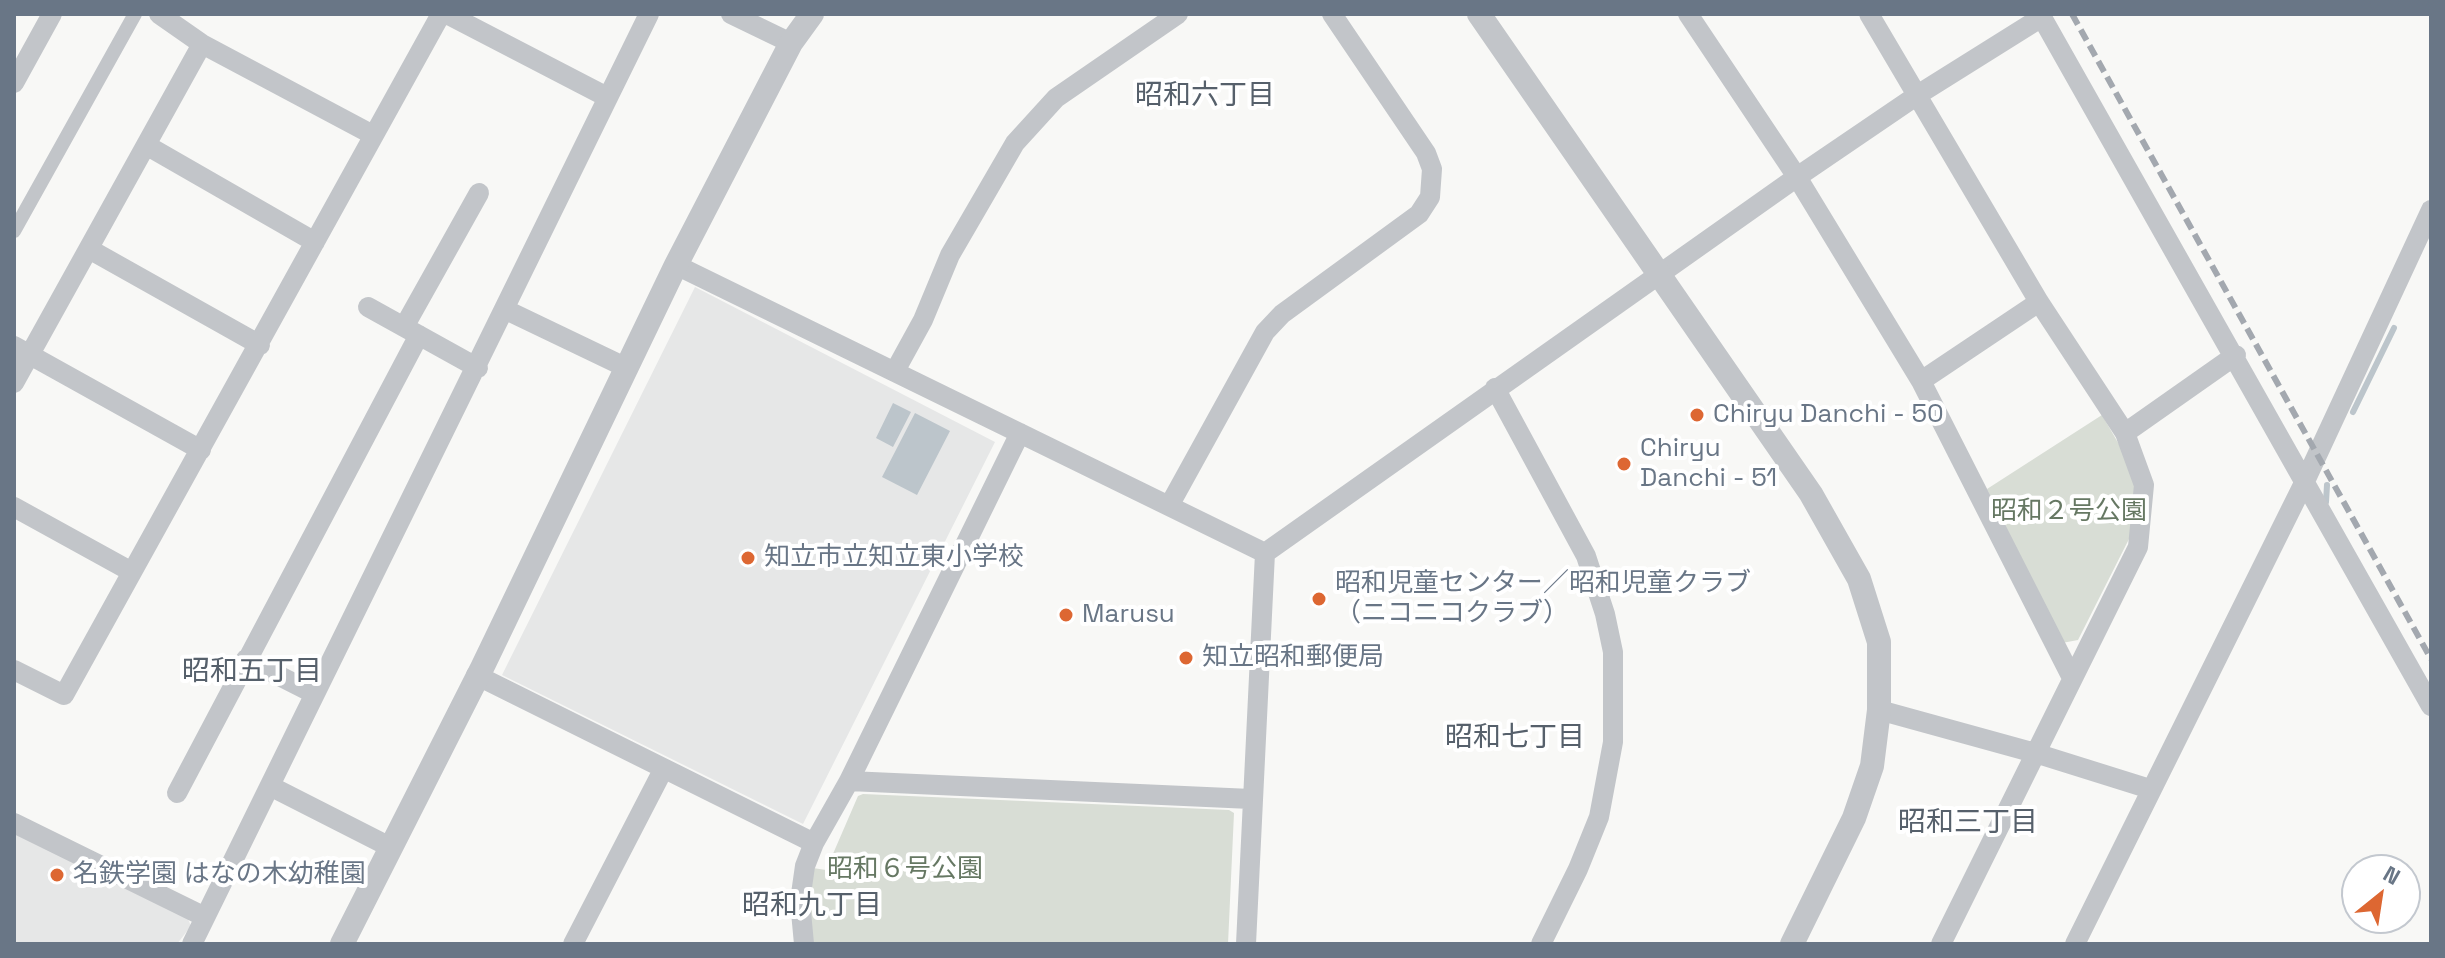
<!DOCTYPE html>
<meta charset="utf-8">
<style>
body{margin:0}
#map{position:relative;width:2445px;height:958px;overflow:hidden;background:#f8f8f6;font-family:"Space Grotesk",sans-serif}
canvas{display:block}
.frame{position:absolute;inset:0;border:16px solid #697686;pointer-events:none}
.north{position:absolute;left:2341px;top:854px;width:80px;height:80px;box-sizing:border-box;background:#fff;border:2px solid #c3c8cf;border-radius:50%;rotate:30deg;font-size:22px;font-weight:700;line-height:32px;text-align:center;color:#697686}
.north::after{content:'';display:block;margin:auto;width:28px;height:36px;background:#dd6732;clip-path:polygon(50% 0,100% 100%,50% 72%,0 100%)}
</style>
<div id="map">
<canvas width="2445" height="958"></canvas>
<div class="frame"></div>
<div class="north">N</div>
</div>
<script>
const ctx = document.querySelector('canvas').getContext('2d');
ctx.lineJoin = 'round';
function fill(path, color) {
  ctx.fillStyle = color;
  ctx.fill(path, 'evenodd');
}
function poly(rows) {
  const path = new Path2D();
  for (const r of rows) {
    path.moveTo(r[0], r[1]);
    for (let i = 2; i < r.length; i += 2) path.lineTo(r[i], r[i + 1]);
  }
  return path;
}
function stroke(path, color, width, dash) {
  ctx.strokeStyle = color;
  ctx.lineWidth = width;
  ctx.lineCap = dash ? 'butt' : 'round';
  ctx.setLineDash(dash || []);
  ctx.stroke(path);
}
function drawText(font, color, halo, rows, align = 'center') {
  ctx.font = font + ' "Space Grotesk","Noto Sans JP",sans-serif';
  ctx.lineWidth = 8;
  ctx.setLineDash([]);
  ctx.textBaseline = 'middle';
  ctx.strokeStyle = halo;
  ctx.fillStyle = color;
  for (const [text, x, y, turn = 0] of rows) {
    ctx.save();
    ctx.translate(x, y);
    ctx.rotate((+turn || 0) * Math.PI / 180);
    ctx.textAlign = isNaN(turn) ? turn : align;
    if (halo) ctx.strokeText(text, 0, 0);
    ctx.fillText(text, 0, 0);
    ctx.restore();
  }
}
const built = poly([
 [695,287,995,442,803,824,502,675],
 [14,831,188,919,191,926,177,944,14,944]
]);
const green = poly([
 [2102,415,2128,460,2135,483,2130,537,2078,640,2062,643,1987,489],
 [863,794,1229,810,1234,813,1228,944,812,944,808,904,813,868,826,870,858,796]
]);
const water = poly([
 [893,403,911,412,893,447,876,438],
 [915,413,950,431,917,495,882,477]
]);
const stream = poly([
 [2353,412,2394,328],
 [2326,502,2327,485]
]);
const pedestrian = poly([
 [14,231,135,14]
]);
const minor = poly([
 [159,14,202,44,373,135],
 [447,14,607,97],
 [731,14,791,43],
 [1688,14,1797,177,1921,381,2072,678],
 [1869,14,2039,302,2125,433,2144,485,2138,547,1941,944],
 [2040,14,2431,706],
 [14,83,52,14],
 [146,145,315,242],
 [89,249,260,345],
 [676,265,1265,553],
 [368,307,478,368],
 [504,309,625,367],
 [404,327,479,193],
 [14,346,201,450],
 [895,371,923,320,950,255,1015,143,1056,98,1178,14],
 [1921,381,2039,302],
 [14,383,202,44],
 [1495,388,1586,556,1605,614,1613,652,1613,742,1599,817,1578,869,1541,944],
 [2125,433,2236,355],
 [1169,506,1265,332,1282,314,1419,214,1430,197,1432,169,1426,153,1332,14],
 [14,507,132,572],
 [246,659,313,693],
 [14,670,64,695,441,14],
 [476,675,814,843],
 [1879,710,2035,753,2150,789],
 [849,781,1251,799],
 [270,786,390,847],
 [177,793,419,335],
 [14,823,205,917],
 [192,944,649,14],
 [573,944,663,770],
 [804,944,800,901,805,866,814,843,849,781,1020,433],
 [1246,944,1265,553,1797,177,1919,94,2042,17],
 [2075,944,2306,479,2431,210]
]);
const tertiary = poly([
 [1479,14,1811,494,1859,579,1879,642,1879,710,1872,766,1854,818,1792,944],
 [342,944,482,668,676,265,791,43,812,14]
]);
const rail = poly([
 [2072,14,2431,659]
]);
const markers = [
 [1697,415,8,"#dd6732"],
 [1624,464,8,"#dd6732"],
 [748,558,8,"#dd6732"],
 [1319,599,8,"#dd6732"],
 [1066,615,8,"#dd6732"],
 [1186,658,8,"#dd6732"],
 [57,875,8,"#dd6732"]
];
const poiNames = [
 ["Chiryu Danchi - 50",1713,415],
 ["Chiryu",1640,449],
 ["Danchi - 51",1640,479],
 ["知立市立知立東小学校",764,558],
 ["昭和児童センター／昭和児童クラブ",1335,584],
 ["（ニコニコクラブ）",1335,614],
 ["Marusu",1082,615],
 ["知立昭和郵便局",1202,658],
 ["名鉄学園 はなの木幼稚園",73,875]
];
const parkNames = [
 ["昭和２号公園",2069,512],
 ["昭和６号公園",905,870]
];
const neighbourhoodNames = [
 ["昭和六丁目",1205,96],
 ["昭和五丁目",252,672],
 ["昭和七丁目",1515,738],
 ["昭和三丁目",1968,823],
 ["昭和九丁目",812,906]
];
fill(built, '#e6e7e7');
fill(green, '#d8ddd5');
fill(water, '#bcc5cb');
stroke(stream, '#bcc5cb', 6);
stroke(pedestrian, '#c2c5c9', 14);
stroke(minor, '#c2c5c9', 20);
stroke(tertiary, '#c2c5c9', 24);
stroke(rail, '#a3a8af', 6, [12, 6]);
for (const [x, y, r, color] of markers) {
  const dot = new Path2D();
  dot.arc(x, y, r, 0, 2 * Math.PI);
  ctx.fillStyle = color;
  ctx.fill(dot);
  stroke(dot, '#fff', 3);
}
drawText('26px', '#697686', '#fff', poiNames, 'left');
drawText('26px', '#667863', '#fff', parkNames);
drawText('28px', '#56606b', '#fff', neighbourhoodNames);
</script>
